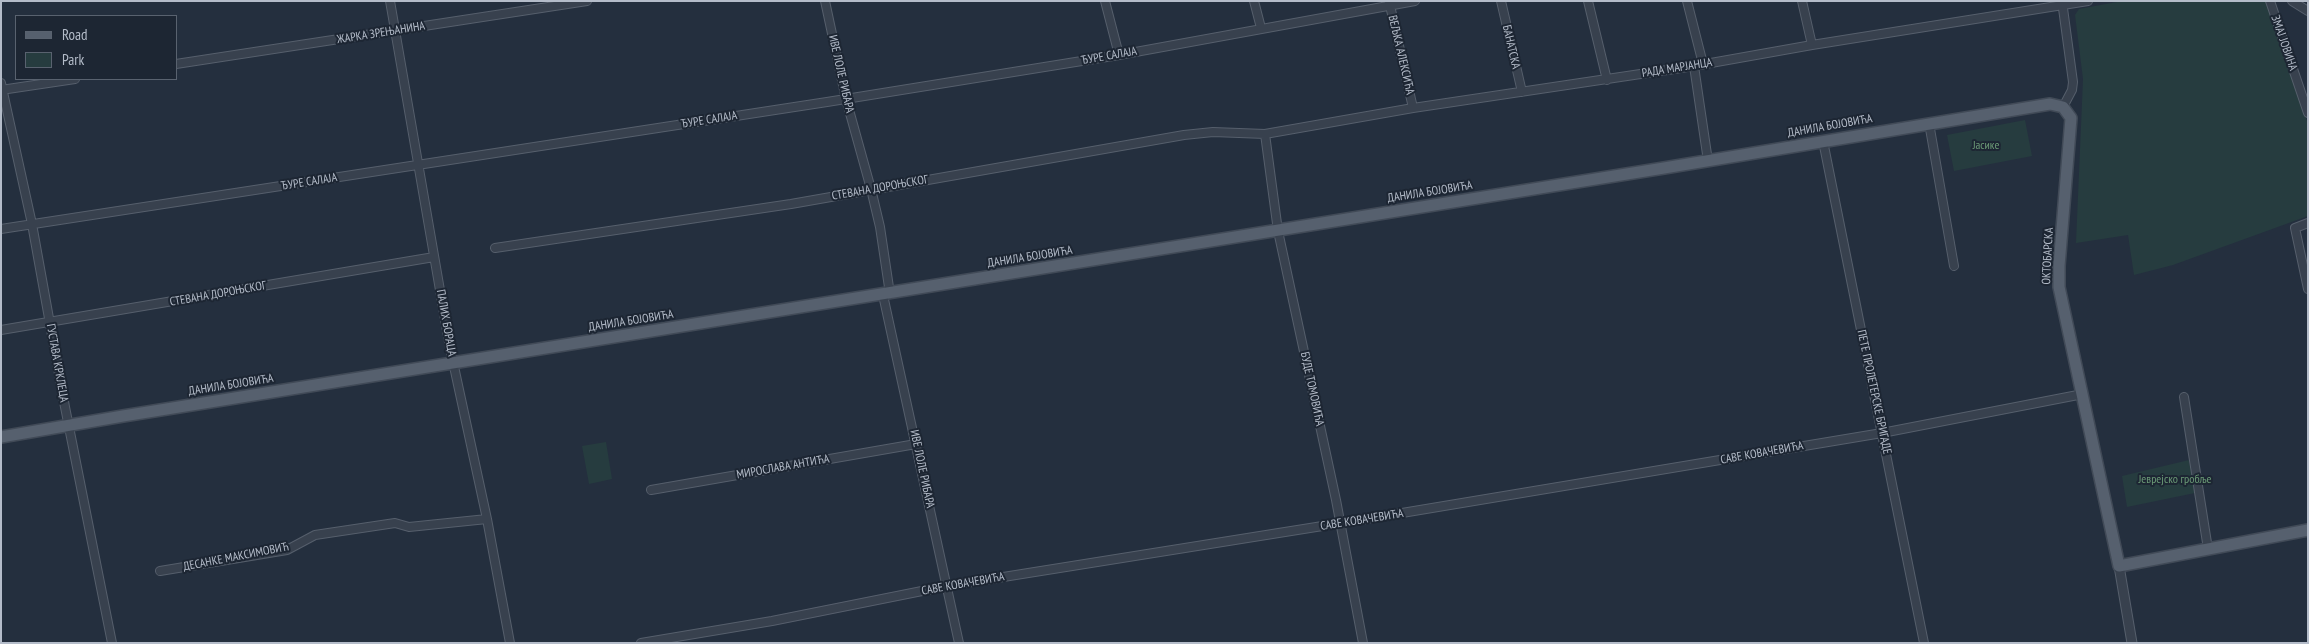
<!DOCTYPE html>
<meta charset="utf-8">
<style>
body{margin:0}
#map{position:relative;width:2309px;height:644px;overflow:hidden;background:#242f3e;font-family:"PT Sans Narrow",sans-serif}
canvas{display:block}
.frame{position:absolute;inset:0;border:2px solid #b4bcc9;pointer-events:none}
.legend{position:absolute;left:15px;top:15px;width:162px;height:65px;box-sizing:border-box;background:#1d2633;border:1px solid #59626f;margin:0;padding:6px 9px;list-style:none;font-size:15px;color:#b4bcc9}
.legend li{display:flex;align-items:center;gap:10px;height:25px}
.legend b{width:25px;border:1px solid #59626f}
</style>
<div id="map">
<canvas width="2309" height="644"></canvas>
<div class="frame"></div>
<ul class="legend">
<li><b style="height:6px;background:#56606e"></b>Road</li>
<li><b style="height:14px;background:#263c3f"></b>Park</li>
</ul>
</div>
<script>
const ctx = document.querySelector('canvas').getContext('2d');
ctx.lineJoin = 'round';
function fill(path, color) {
  ctx.fillStyle = color;
  ctx.fill(path, 'evenodd');
}
function poly(rows) {
  const path = new Path2D();
  for (const r of rows) {
    path.moveTo(r[0], r[1]);
    for (let i = 2; i < r.length; i += 2) path.lineTo(r[i], r[i + 1]);
  }
  return path;
}
function stroke(path, color, width, dash) {
  ctx.strokeStyle = color;
  ctx.lineWidth = width;
  ctx.lineCap = dash ? 'butt' : 'round';
  ctx.setLineDash(dash || []);
  ctx.stroke(path);
}
function drawText(font, color, halo, rows, align = 'center') {
  ctx.font = font + ' "PT Sans Narrow",sans-serif';
  ctx.lineWidth = 4;
  ctx.setLineDash([]);
  ctx.textBaseline = 'middle';
  ctx.strokeStyle = halo;
  ctx.fillStyle = color;
  for (const [text, x, y, turn = 0] of rows) {
    ctx.save();
    ctx.translate(x, y);
    ctx.rotate((+turn || 0) * Math.PI / 180);
    ctx.textAlign = isNaN(turn) ? turn : align;
    if (halo) ctx.strokeText(text, 0, 0);
    ctx.fillText(text, 0, 0);
    ctx.restore();
  }
}
const green = poly([
 [2122,1,2266,1,2308,124,2308,216,2173,265,2134,275,2128,235,2076,243,2083,79,2075,15,2079,9],
 [2025,120,2032,156,1954,171,1947,135],
 [606,442,612,479,589,484,582,446],
 [2189,460,2195,493,2127,507,2122,476]
]);
const minor = poly([
 [390,1,450,348,487,519,510,643],
 [825,1,846,99,871,189,880,227,890,294],
 [1105,1,1119,55],
 [1254,1,1261,28],
 [1389,1,1413,108],
 [1501,1,1522,92],
 [1588,1,1607,80],
 [1687,1,1703,64],
 [1802,1,1812,45],
 [2062,1,2073,82,2072,90,2063,107],
 [2270,1,2308,113],
 [2292,1,2308,11],
 [176,64,587,1],
 [1694,66,1708,161],
 [1,83,32,224,65,407,112,643],
 [1,90,75,79],
 [1929,123,1954,266],
 [1265,134,1278,231,1336,500,1363,643],
 [1823,141,1924,643],
 [2308,223,2295,228,2308,289],
 [1,229,827,102,1119,55,1415,1],
 [495,248,791,204,1184,135,1213,132,1265,134,1413,108,1694,66,1812,45,2088,1],
 [883,295,959,643],
 [1,330,434,257],
 [2184,397,2208,549],
 [651,490,916,444],
 [160,571,287,550,315,535,395,523,409,527,487,519],
 [641,643,772,621,947,586,1360,520,1882,433,2083,394]
]);
const tertiary = poly([
 [2119,566,2132,643]
]);
const primary = poly([
 [1,437,123,416,1664,168,2050,104,2063,107,2071,118,2059,266,2059,287,2119,566,2308,530]
]);
const streetNames = [
 ["ЖАРКА ЗРЕЊАНИНА",381,33,-9],
 ["ЗМАЈ ЈОВИНА",2284,43,71],
 ["БАНАТСКА",1511,47,77],
 ["ВЕЉКА АЛЕКСИЋА",1401,55,77],
 ["ЂУРЕ САЛАЈА",1109,56,-10],
 ["РАДА МАРЈАНЦА",1677,68,-9],
 ["ИВЕ ЛОЛЕ РИБАРА",841,74,77],
 ["ЂУРЕ САЛАЈА",709,120,-9],
 ["ДАНИЛА БОЈОВИЋА",1830,126,-10],
 ["ЂУРЕ САЛАЈА",309,182,-9],
 ["СТЕВАНА ДОРОЊСКОГ",880,188,-10],
 ["ДАНИЛА БОЈОВИЋА",1430,192,-9],
 ["ОКТОБАРСКА",2048,256,-87],
 ["ДАНИЛА БОЈОВИЋА",1030,257,-9],
 ["СТЕВАНА ДОРОЊСКОГ",218,294,-10],
 ["ДАНИЛА БОЈОВИЋА",631,321,-9],
 ["ПАЛИХ БОРАЦА",446,323,80],
 ["ГУСТАВА КРКЛЕЦА",57,363,80],
 ["ДАНИЛА БОЈОВИЋА",231,385,-9],
 ["БУДЕ ТОМОВИЋА",1312,389,78],
 ["ПЕТЕ ПРОЛЕТЕРСКЕ БРИГАДЕ",1874,392,78],
 ["САВЕ КОВАЧЕВИЋА",1762,453,-10],
 ["МИРОСЛАВА АНТИЋА",783,467,-10],
 ["ИВЕ ЛОЛЕ РИБАРА",922,469,78],
 ["САВЕ КОВАЧЕВИЋА",1362,520,-9],
 ["ДЕСАНКЕ МАКСИМОВИЋ",236,557,-11],
 ["САВЕ КОВАЧЕВИЋА",963,584,-10]
];
const parkNames = [
 ["Јасике",1986,146],
 ["Јеврејско гробље",2175,480]
];
fill(green, '#263c3f');
stroke(minor, '#565f6c', 10);
stroke(tertiary, '#565f6c', 11);
stroke(primary, '#414a57', 14);
stroke(minor, '#38414e', 8);
stroke(tertiary, '#38414e', 9);
stroke(primary, '#56606e', 11);
drawText('12px', '#b4bcc9', '#1d2633', streetNames);
drawText('12px', '#6b9a76', '#1d2633', parkNames);
</script>
